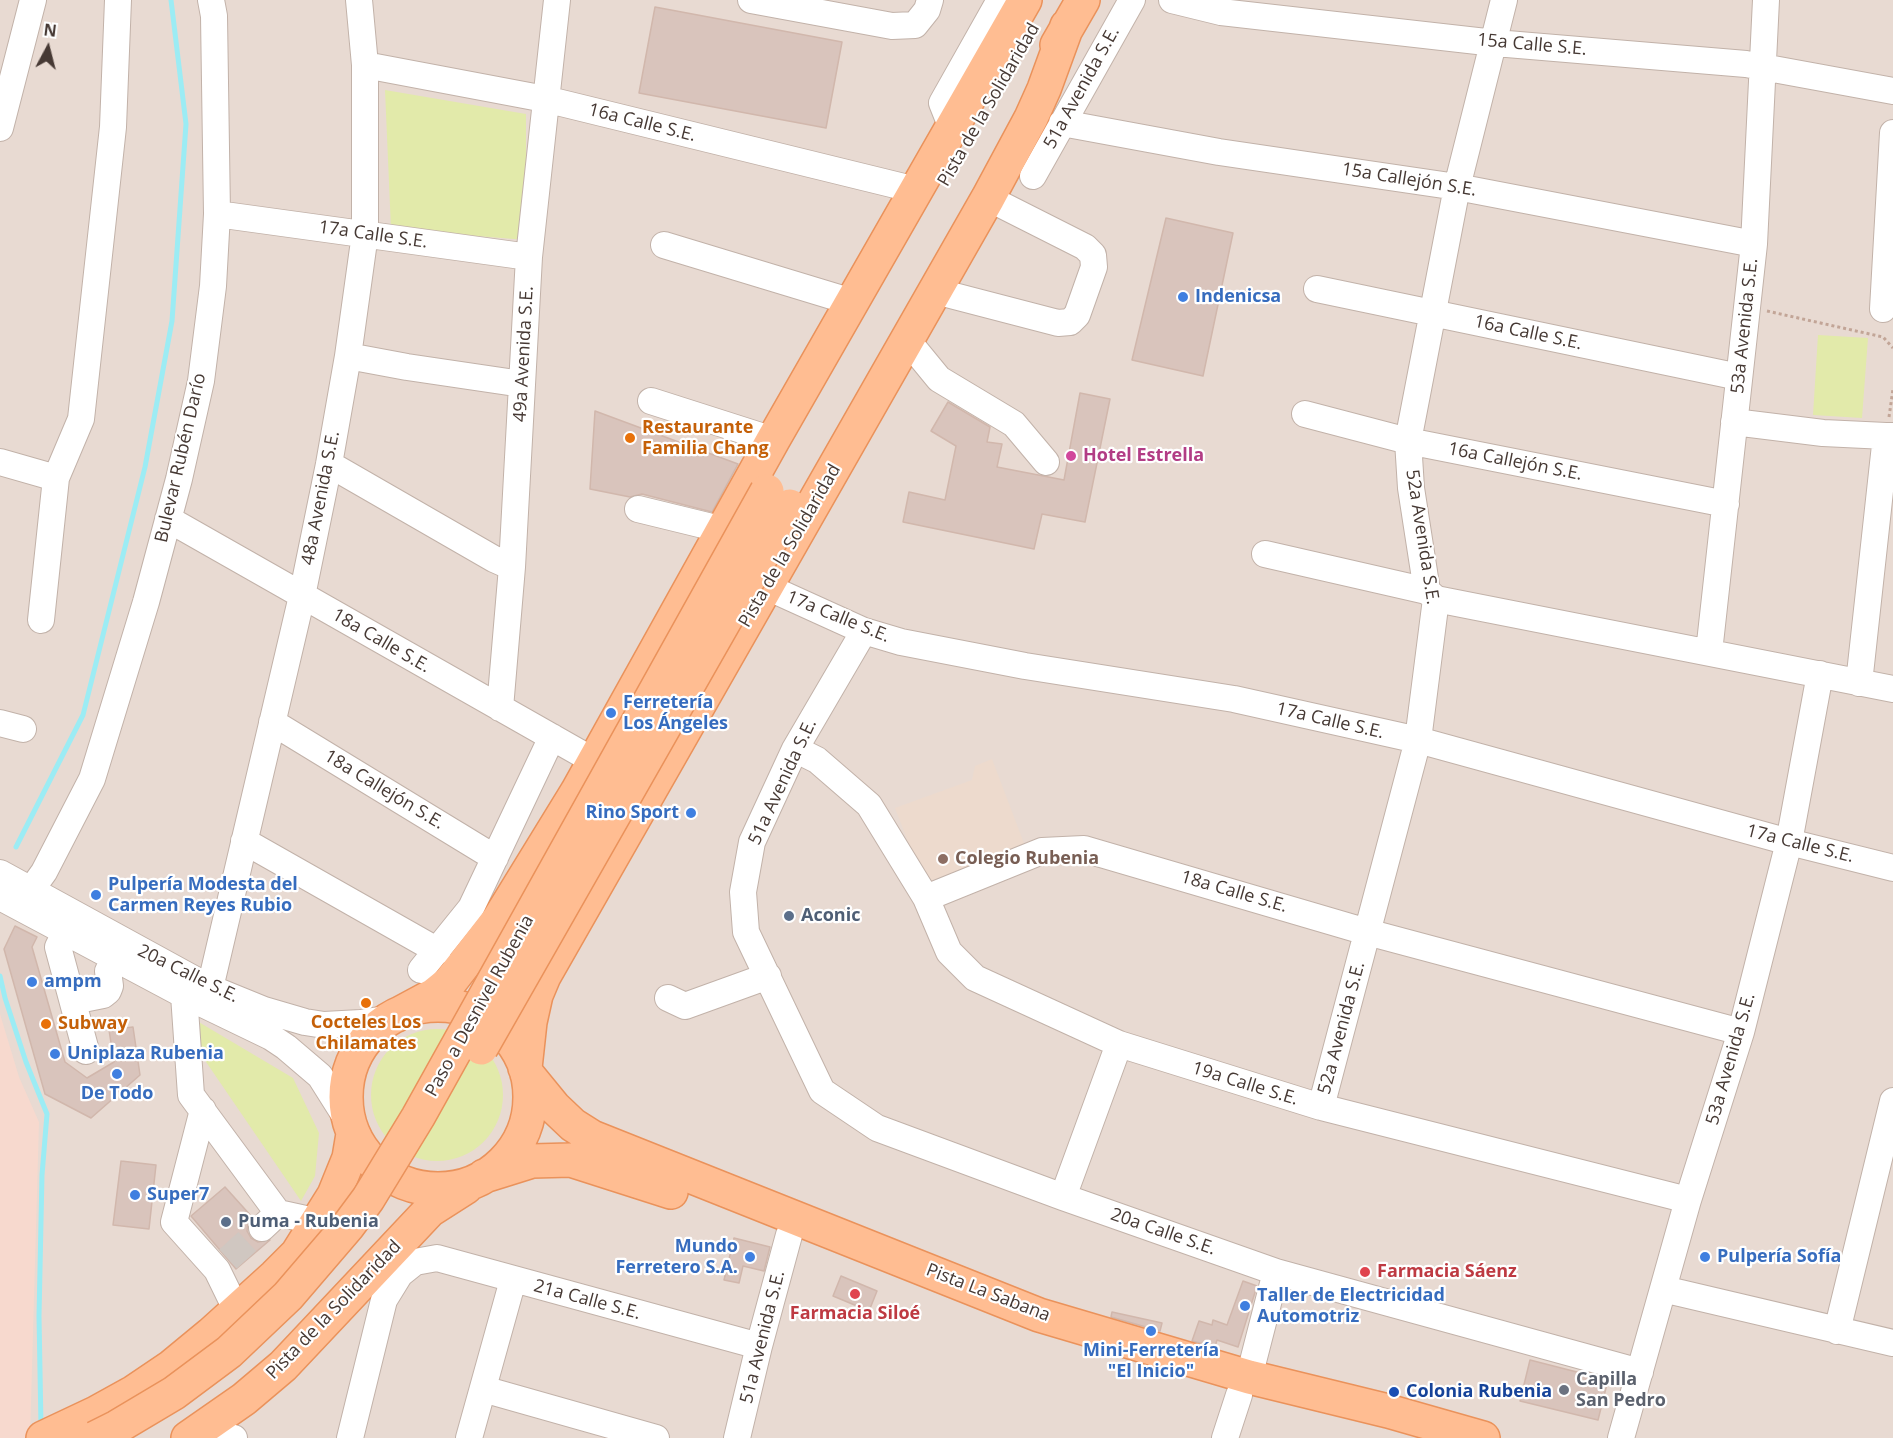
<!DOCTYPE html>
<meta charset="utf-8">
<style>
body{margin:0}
#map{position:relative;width:1893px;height:1438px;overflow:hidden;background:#f3eae4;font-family:"Open Sans",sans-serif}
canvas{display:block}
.north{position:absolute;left:18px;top:18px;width:60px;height:60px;-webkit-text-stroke:4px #fff;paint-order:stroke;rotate:7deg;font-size:16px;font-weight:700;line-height:24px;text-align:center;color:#463934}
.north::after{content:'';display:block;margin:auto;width:21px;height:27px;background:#463934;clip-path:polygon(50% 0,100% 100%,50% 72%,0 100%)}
</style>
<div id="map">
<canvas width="1893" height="1438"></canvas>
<div class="north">N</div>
</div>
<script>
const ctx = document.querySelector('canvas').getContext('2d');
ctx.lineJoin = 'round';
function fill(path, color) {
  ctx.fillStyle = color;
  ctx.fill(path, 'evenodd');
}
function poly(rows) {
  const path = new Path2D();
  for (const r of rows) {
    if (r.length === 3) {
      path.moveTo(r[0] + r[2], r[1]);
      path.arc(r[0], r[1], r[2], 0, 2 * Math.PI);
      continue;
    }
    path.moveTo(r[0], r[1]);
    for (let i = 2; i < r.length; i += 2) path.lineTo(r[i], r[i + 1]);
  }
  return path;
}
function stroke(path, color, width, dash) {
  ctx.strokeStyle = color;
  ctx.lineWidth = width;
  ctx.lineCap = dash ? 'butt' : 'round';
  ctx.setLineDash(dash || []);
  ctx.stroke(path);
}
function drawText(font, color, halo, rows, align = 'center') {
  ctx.font = font + ' "Open Sans",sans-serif';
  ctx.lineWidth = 4.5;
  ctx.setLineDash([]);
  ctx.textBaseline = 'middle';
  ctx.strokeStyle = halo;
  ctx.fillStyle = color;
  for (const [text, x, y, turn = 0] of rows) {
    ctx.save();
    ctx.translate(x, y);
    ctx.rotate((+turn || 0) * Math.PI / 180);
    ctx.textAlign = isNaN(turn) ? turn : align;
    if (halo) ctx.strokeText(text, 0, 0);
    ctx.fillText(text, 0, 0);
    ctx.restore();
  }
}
const residential = poly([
 [0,0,1893,0,1893,1438,0,1438]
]);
const commercial = poly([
 [0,1014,19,1077,39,1122,30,1438,0,1438]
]);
const education = poly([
 [992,759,1025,846,924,883,895,808,972,780,975,766]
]);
const green = poly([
 [385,90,526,114,526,240,391,229],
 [1818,335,1868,338,1862,418,1813,415],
 [197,1021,293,1078,319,1133,315,1176,301,1201,189,1037],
 [437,1095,66]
]);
const stream = poly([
 [16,847,83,715,145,467,172,321,186,124,171,0],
 [0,976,5,998,26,1062,47,1114,42,1175,39,1316,41,1426]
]);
const building = poly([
 [655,7,842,42,826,128,639,93,655,7],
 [1166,218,1233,233,1203,376,1132,360,1166,218],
 [1080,393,1110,399,1085,522,1042,514,1034,549,903,522,909,492,945,500,956,446,931,431,948,402,990,427,987,442,1002,444,997,467,1064,480,1080,393],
 [595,411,738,464,712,512,642,494,630,497,590,489,595,411],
 [15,926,37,937,32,947,65,1062,87,1078,114,1062,109,1030,133,1027,140,1075,91,1118,45,1094,4,949,15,926],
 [121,1161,156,1165,149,1229,113,1225,121,1161],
 [225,1187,252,1217,248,1224,247,1231,251,1238,258,1242,270,1240,236,1269,191,1216,225,1187],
 [734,1238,770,1247,764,1271,743,1266,739,1283,724,1280,734,1238],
 [841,1276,877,1291,869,1311,833,1296,841,1276],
 [1243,1281,1257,1286,1238,1347,1217,1340,1215,1347,1192,1341,1199,1321,1212,1325,1213,1320,1227,1325,1243,1281],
 [1112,1312,1162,1323,1160,1331,1111,1317,1112,1312],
 [1530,1360,1608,1380,1598,1420,1520,1401,1530,1360]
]);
const minorTunnel = poly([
 [228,1259,262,1228]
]);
const path = poly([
 [1767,311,1883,337,1893,348],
 [1889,417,1893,389]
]);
const minor = poly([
 [751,0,892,26,915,25,927,10,930,0],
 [1172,0,1221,12,1495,43,1746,64,1893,91],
 [365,65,545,99,916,190],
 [1062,123,1219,152,1457,187,1754,244],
 [0,128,33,0],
 [952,128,942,103,1000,0],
 [1033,176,1132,0],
 [217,214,529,257],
 [664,245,852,302],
 [1317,289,1739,377],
 [935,291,1058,323,1070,322,1077,315,1094,267,1093,255,1085,247,988,198],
 [1883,309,1893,133],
 [907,340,939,379,1014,424,1046,462],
 [348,356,407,367,522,384],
 [651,401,773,440],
 [1305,414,1408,441,1726,504],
 [1734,422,1823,433,1886,436],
 [0,462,56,478],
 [329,464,494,559,512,567],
 [638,509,724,530],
 [168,519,594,761],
 [1265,554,1427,591],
 [767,587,864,631,901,642,1025,666,1234,699,1418,740,1789,842,1893,868],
 [1436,599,1893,689],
 [41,620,56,478,81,419,113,127,118,0],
 [864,631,795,749,752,842,743,892,746,932,822,1091,877,1128,1063,1197,1276,1272,1640,1372],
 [1709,652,1754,244,1766,0],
 [1859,683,1886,436,1893,436],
 [500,708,512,567,529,257,557,0],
 [272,722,495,858],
 [0,723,23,729],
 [795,749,817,760,869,805,926,898,949,952,975,978,1119,1044,1321,1107,1688,1200],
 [244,841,438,951],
 [0,873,210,988,264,1010,305,1022,324,1025,361,1023,391,1018],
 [31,890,44,872,92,779,146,602,179,479,201,381,213,286,217,214,214,16,211,0],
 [0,897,184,995,271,1037,286,1047,320,1076,349,1122],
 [926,898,1042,851,1084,849,1367,932,1741,1032],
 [65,933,58,947,86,1051],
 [421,970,471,908,552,737],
 [210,988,302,596,329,464,348,356,365,234,365,65,359,0],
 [184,995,191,1095,278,1213],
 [668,998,685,1006,768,976],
 [73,1001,103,995,108,991,110,986,108,971,115,959],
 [1321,1107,1418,740,1436,599,1427,591,1411,488,1408,441,1457,187,1504,0],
 [203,1110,174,1222,217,1270,237,1311],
 [1063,1197,1119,1044],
 [262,1228,278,1213,319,1222],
 [1663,1289,1893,1343],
 [1837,1331,1893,1101],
 [1249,1377,1276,1272],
 [483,1389,656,1438],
 [203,1428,234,1438],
 [350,1438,384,1300,400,1274,415,1262,437,1258,759,1346],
 [469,1438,513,1280],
 [737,1438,759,1346,789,1235],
 [1225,1438,1239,1395],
 [1621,1438,1688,1200,1741,1032,1789,842,1820,674]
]);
const major = poly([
 [1057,45,1083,0],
 [438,1097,92],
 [395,1016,434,995,450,982,499,919,577,792,773,440,1025,0],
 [525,1068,530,1022,536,995,544,976,988,198,1031,118,1044,89,1067,26],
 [527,1074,554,1107,573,1125,592,1137,1039,1315,1249,1377,1388,1411,1483,1438],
 [484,1176,532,1161,571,1160,671,1192],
 [43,1438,96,1413,134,1392,171,1367,211,1334,275,1276,297,1254,334,1195,349,1158,353,1134],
 [188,1438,244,1399,283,1366,430,1210,466,1187]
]);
const majorBridge = poly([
 [481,1048,790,506],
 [95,1438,117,1427,174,1393,229,1352,288,1296,348,1226,368,1199,418,1117,767,491]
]);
const markers = [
 [1183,297,6,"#3f7fe0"],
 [630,438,6,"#e8710a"],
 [1071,456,6,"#d1479c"],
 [611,713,6,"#3f7fe0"],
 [691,813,6,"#3f7fe0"],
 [943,859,6,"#8d6e63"],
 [96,895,6,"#3f7fe0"],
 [789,916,6,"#5c6f8a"],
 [32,982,6,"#3f7fe0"],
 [366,1003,6,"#e8710a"],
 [46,1024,6,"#e8710a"],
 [55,1054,6,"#3f7fe0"],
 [117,1074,6,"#3f7fe0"],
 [135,1195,6,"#3f7fe0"],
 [226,1222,6,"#5c6f8a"],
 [750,1257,6,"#3f7fe0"],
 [1705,1257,6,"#3f7fe0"],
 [1365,1272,6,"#e0444e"],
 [855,1294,6,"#e0444e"],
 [1245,1306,6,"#3f7fe0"],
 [1151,1331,6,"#3f7fe0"],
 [1564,1390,6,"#6b7280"],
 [1394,1392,6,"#1a4fb4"]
];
const streetNames = [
 ["15a Calle S.E.",1532,45,5],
 ["51a Avenida S.E.",1082,88,-61],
 ["Pista de la Solidaridad",989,105,-60],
 ["16a Calle S.E.",642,123,14],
 ["15a Callejón S.E.",1409,180,9],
 ["17a Calle S.E.",373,235,8],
 ["53a Avenida S.E.",1745,326,-84],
 ["16a Calle S.E.",1528,333,12],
 ["49a Avenida S.E.",524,354,-87],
 ["Bulevar Rubén Darío",181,458,-77],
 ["16a Callejón S.E.",1515,462,11],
 ["48a Avenida S.E.",321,498,-79],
 ["52a Avenida S.E.",1422,537,81],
 ["Pista de la Solidaridad",790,546,-60],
 ["17a Calle S.E.",838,617,22],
 ["18a Calle S.E.",381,641,30],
 ["17a Calle S.E.",1330,721,13],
 ["51a Avenida S.E.",783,782,-65],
 ["18a Callejón S.E.",384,790,31],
 ["17a Calle S.E.",1800,844,14],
 ["18a Calle S.E.",1234,892,16],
 ["20a Calle S.E.",188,974,26],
 ["Paso a Desnivel Rubenia",480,1006,-61],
 ["52a Avenida S.E.",1342,1028,-75],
 ["53a Avenida S.E.",1731,1059,-74],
 ["19a Calle S.E.",1245,1084,17],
 ["20a Calle S.E.",1163,1232,19],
 ["Pista La Sabana",988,1293,21],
 ["21a Calle S.E.",587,1300,15],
 ["Pista de la Solidaridad",334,1310,-46],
 ["51a Avenida S.E.",763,1337,-76]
];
const shopNames = [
 ["Indenicsa",1195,297],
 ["Ferretería",623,703],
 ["Los Ángeles",623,724],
 ["Rino Sport",679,813,"right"],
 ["Pulpería Modesta del",108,885],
 ["Carmen Reyes Rubio",108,906],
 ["ampm",44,982],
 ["Uniplaza Rubenia",67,1054],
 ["De Todo",117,1094,"center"],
 ["Super7",147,1195],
 ["Mundo",738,1247,"right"],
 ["Ferretero S.A.",738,1268,"right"],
 ["Pulpería Sofía",1717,1257],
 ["Taller de Electricidad",1257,1296],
 ["Automotriz",1257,1317],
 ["Mini-Ferretería",1151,1351,"center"],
 ["\"El Inicio\"",1151,1372,"center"]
];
const foodNames = [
 ["Restaurante",642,428],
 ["Familia Chang",642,449],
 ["Cocteles Los",366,1023,"center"],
 ["Chilamates",366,1044,"center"],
 ["Subway",58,1024]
];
const hotelNames = [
 ["Hotel Estrella",1083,456]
];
const educationNames = [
 ["Colegio Rubenia",955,859]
];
const serviceNames = [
 ["Aconic",801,916],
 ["Puma - Rubenia",238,1222]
];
const healthNames = [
 ["Farmacia Sáenz",1377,1272],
 ["Farmacia Siloé",855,1314,"center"]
];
const worshipNames = [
 ["Capilla",1576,1380],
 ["San Pedro",1576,1401]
];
const transitNames = [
 ["Colonia Rubenia",1406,1392]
];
fill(residential, '#e8dad2');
fill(commercial, '#f7d9ce');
fill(education, '#eddacd');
fill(green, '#e2eaaa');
stroke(stream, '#9cecf4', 5);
fill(building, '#d9c4bc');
stroke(building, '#d1b7ac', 1.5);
stroke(minorTunnel, '#d0c7c1', 26, [26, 13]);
stroke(minor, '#c2b2a9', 28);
stroke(major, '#ea925b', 36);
stroke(path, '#c2a597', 3, [3, 3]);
stroke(minor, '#fff', 26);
stroke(major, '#ffbd92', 33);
stroke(majorBridge, '#ea925b', 36, []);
stroke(majorBridge, '#ffbd92', 33);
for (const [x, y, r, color] of markers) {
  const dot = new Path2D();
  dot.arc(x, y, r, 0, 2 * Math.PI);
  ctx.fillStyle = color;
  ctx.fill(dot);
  stroke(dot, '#fff', 2);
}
drawText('18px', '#463934', '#fff', streetNames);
drawText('bold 18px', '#366cbe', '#fff', shopNames, 'left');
drawText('bold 18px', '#c56008', '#fff', foodNames, 'left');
drawText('bold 18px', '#b23c85', '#fff', hotelNames, 'left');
drawText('bold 18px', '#785e54', '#fff', educationNames, 'left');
drawText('bold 18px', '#4e5e75', '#fff', serviceNames, 'left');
drawText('bold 18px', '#be3a42', '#fff', healthNames, 'left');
drawText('bold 18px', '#5b616d', '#fff', worshipNames, 'left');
drawText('bold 18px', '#164399', '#fff', transitNames, 'left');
</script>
